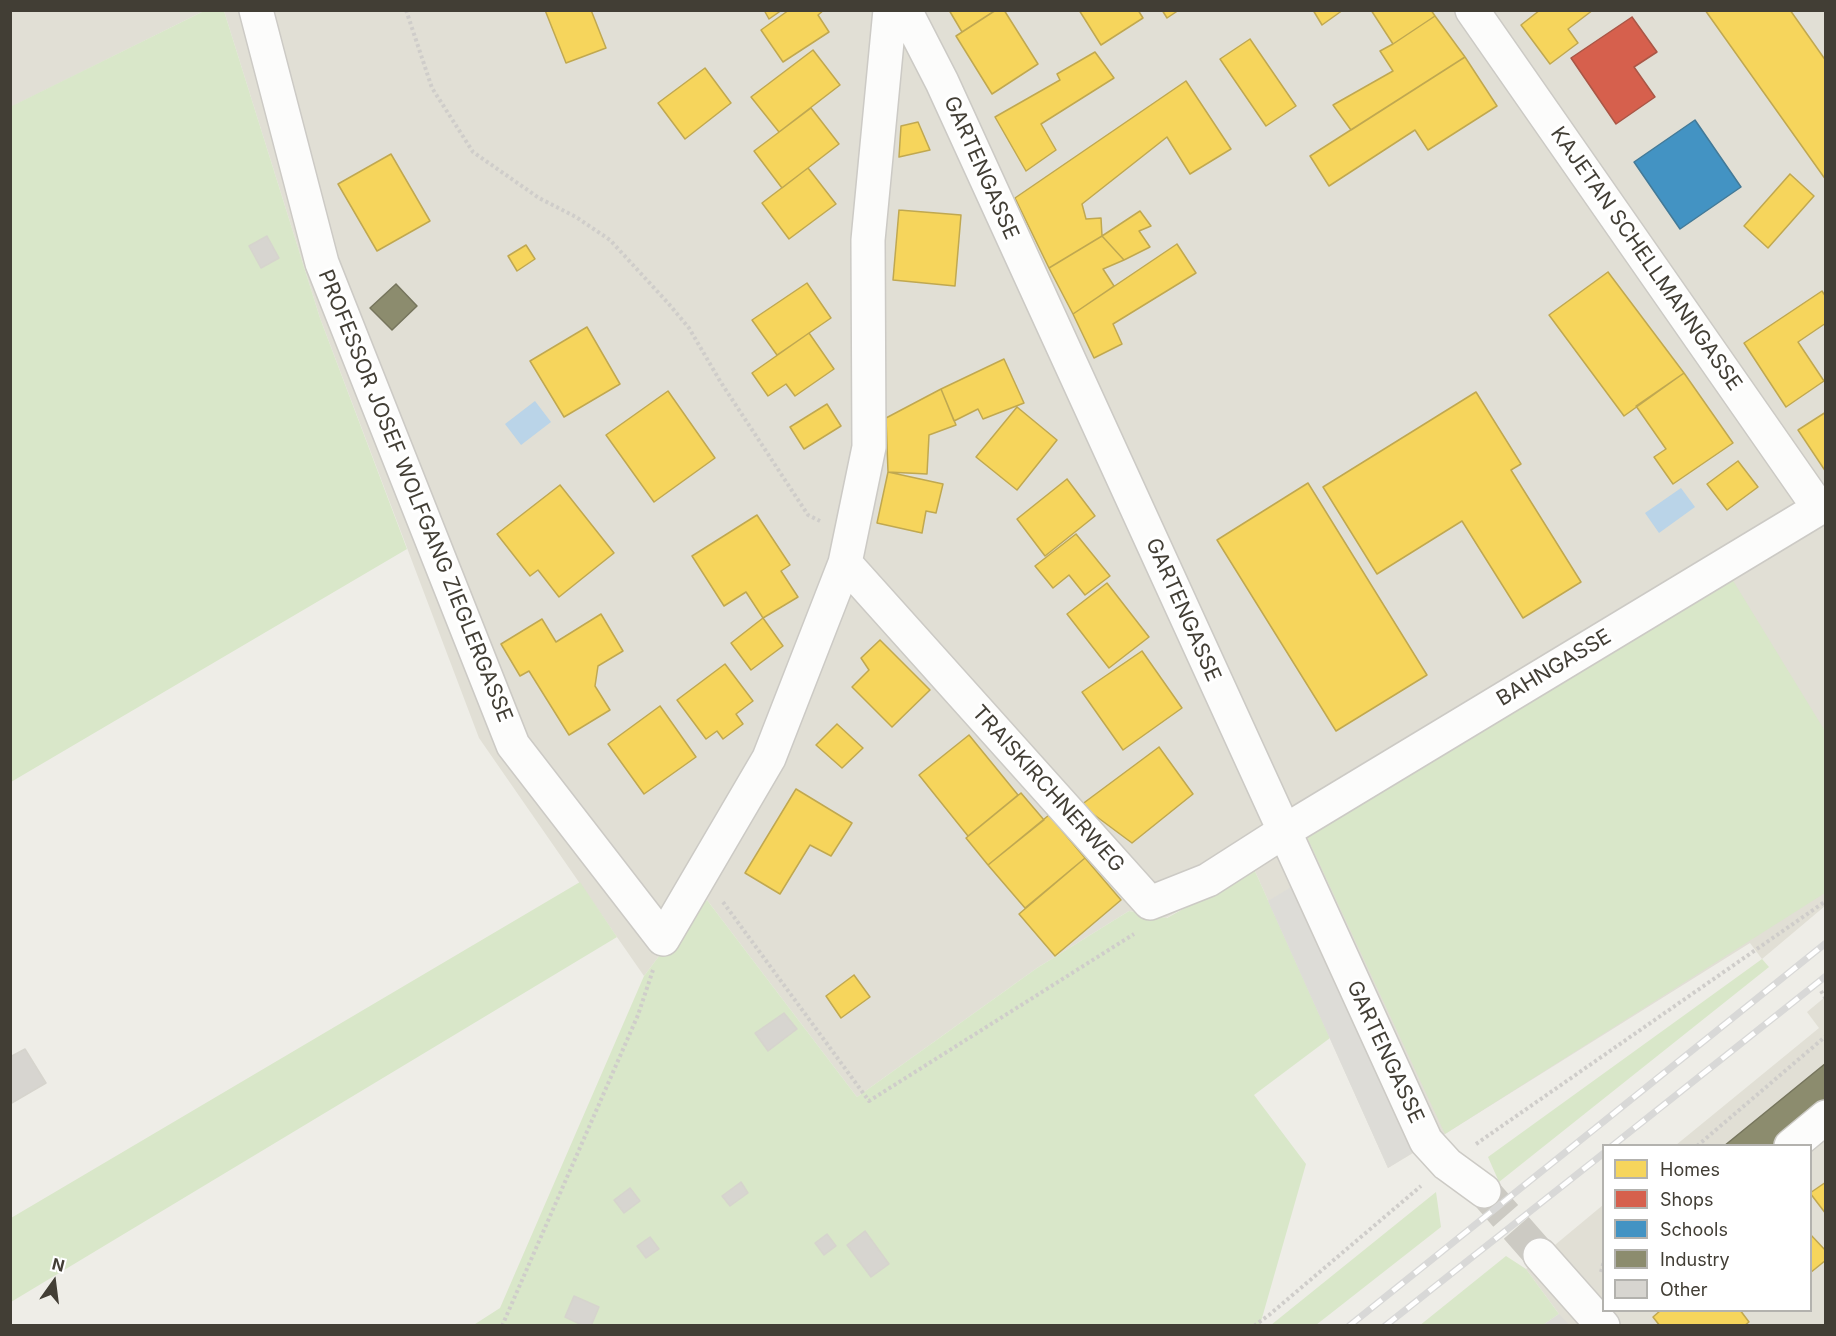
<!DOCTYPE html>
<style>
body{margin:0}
#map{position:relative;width:1836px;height:1336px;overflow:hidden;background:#eeede7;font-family:Inter,sans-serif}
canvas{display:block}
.frame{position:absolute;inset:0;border:12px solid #423e35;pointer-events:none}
.legend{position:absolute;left:1602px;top:1144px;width:210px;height:168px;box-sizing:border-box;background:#fff;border:2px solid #b3b2ae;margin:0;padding:8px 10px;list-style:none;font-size:18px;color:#423e35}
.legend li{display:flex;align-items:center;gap:12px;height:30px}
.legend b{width:30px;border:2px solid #b3b2ae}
.north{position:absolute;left:24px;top:1252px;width:60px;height:60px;-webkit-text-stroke:4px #fff;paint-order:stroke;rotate:14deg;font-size:16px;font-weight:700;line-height:24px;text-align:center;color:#423e35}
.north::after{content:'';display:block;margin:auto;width:21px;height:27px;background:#423e35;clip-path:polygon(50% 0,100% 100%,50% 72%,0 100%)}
</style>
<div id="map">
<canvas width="1836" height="1336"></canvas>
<div class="frame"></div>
<ul class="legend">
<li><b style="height:16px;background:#f6d55c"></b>Homes</li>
<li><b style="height:16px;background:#d6604d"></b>Shops</li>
<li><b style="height:16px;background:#4393c3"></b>Schools</li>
<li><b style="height:16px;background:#8c8c6e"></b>Industry</li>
<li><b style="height:16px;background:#d7d5d0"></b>Other</li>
</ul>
<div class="north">N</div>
</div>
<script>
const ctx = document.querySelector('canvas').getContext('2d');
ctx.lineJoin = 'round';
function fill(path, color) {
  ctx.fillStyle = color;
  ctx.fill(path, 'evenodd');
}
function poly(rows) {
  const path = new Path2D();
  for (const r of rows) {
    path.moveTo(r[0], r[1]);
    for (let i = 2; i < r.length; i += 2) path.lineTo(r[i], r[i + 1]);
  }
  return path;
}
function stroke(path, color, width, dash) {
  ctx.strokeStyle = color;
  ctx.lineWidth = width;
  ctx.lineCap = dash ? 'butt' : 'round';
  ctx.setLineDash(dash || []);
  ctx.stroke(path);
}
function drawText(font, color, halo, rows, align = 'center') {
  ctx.font = font + ' Inter,sans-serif';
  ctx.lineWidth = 6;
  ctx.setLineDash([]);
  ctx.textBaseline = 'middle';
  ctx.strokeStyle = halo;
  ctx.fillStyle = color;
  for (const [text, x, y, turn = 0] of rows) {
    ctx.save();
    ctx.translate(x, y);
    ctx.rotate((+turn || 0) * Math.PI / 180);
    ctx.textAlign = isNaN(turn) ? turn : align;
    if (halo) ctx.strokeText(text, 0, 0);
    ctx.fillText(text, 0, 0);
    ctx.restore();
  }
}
const residential = poly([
 [11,11,204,11,11,107],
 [224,11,1825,11,1825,906,1762,959,1750,943,1445,1134,1388,1168,1254,869,1166,918,1129,911,1037,968,857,1097,707,900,684,923,644,976,479,738,320,318],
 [1825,997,1825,1325,1543,1325,1559,1314,1526,1269,1603,1205,1604,1310,1810,1310,1810,1146,1676,1145,1819,1028,1807,1012]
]);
const green = poly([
 [204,11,224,11,320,318,407,549,11,782,10,107],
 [1729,574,1825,731,1825,893,1445,1134,1307,837],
 [1254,869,1330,1038,1254,1095,1306,1164,1260,1325,472,1326,500,1308,644,976,684,923,707,900,857,1097,1037,968,1129,911,1167,918],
 [580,882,617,937,11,1302,11,1218],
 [1762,959,1769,967,1499,1182,1488,1157],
 [1436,1192,1441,1227,1316,1325,1271,1325],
 [1506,1256,1526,1269,1559,1314,1543,1325,1419,1326]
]);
const parking = poly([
 [1293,886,1417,1150,1388,1168,1268,901],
 [1559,1314,1569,1325,1543,1325]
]);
const water = poly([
 [535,401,551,422,521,445,505,424],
 [1681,488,1695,507,1659,533,1645,513]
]);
const homes = poly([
 [545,10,591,10,606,48,566,63,545,10],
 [764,10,782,10,769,19,764,10],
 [789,10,824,10,818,15,829,32,783,62,761,30,789,10],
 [949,10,996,10,962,32,949,10],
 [996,10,1004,10,1038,64,992,94,956,36,996,10],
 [1079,10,1138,10,1143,18,1101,45,1079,10],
 [1162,10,1179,10,1167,18,1162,10],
 [1313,10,1343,10,1322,25,1313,10],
 [1371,10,1431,10,1435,16,1393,44,1371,10],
 [1593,10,1568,29,1578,43,1550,64,1521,25,1540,10,1593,10],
 [1705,10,1790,10,1826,61,1826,180,1705,10],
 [1435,16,1465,57,1351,130,1333,105,1393,71,1380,51,1393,44,1435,16],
 [1250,39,1296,106,1266,126,1220,59,1250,39],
 [813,50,840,85,779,132,751,97,813,50],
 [1095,52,1114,78,1041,124,1056,150,1026,171,995,117,1060,80,1057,74,1095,52],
 [1465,57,1497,106,1428,150,1415,130,1329,186,1310,156,1465,57],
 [705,68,731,103,685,139,658,103,705,68],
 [1186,81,1231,149,1190,174,1167,137,1082,204,1086,219,1101,218,1102,236,1049,268,1015,198,1186,81],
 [811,108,839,144,782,188,754,151,811,108],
 [918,122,930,150,899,157,901,126,918,122],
 [391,154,430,221,377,251,338,184,391,154],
 [808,168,836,204,789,239,762,203,808,168],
 [1790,174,1814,196,1768,248,1744,226,1790,174],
 [899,210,961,215,955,286,893,280,899,210],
 [1140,211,1151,226,1139,231,1150,247,1124,260,1102,236,1140,211],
 [1102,236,1124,260,1103,269,1114,286,1073,314,1049,268,1102,236],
 [1177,244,1196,273,1113,324,1122,344,1094,358,1073,314,1177,244],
 [526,245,535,259,517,271,508,256,526,245],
 [1608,272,1684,373,1624,416,1549,315,1608,272],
 [807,283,831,318,777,355,752,320,807,283],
 [1822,291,1826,297,1826,323,1798,342,1824,381,1786,407,1744,343,1822,291],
 [587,327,620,384,564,417,530,361,587,327],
 [809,333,834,369,795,396,786,384,768,396,752,373,809,333],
 [1004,359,1024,403,983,419,978,409,954,421,941,389,1004,359],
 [1684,373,1733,443,1673,484,1654,457,1666,449,1636,406,1684,373],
 [941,389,956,425,929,435,927,474,888,472,886,418,941,389],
 [668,391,715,458,654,502,606,435,668,391],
 [1476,392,1521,464,1511,470,1581,582,1523,618,1462,521,1377,574,1323,487,1476,392],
 [827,404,841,426,804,449,790,427,827,404],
 [1017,407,1057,440,1017,490,976,457,1017,407],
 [1826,412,1826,472,1798,430,1826,412],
 [1738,461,1758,487,1727,510,1707,484,1738,461],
 [888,472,943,484,936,513,926,511,922,533,877,523,888,472],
 [1067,479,1095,516,1045,556,1017,519,1067,479],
 [1308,483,1427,675,1336,731,1217,540,1308,483],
 [560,485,614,553,559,597,538,570,530,576,497,534,560,485],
 [757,515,790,565,781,571,798,597,763,618,746,592,724,606,692,556,757,515],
 [1076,534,1110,576,1085,595,1069,575,1053,588,1035,566,1076,534],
 [1107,583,1149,637,1109,668,1067,614,1107,583],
 [601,614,623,651,598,666,595,686,610,710,569,735,529,671,520,676,501,644,542,619,556,642,601,614],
 [763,618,783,646,751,670,731,643,763,618],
 [880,640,930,690,892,727,852,687,869,670,861,658,880,640],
 [1142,651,1182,708,1123,750,1082,692,1142,651],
 [725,664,753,701,736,714,743,724,723,739,717,731,706,739,677,700,725,664],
 [660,706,696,757,644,794,608,744,660,706],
 [837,724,863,748,842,768,816,745,837,724],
 [969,735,1018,795,968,836,919,775,969,735],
 [1159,747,1193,794,1132,843,1081,805,1159,747],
 [796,789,852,823,831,856,810,845,780,894,745,873,796,789],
 [1021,793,1044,820,988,865,966,838,1021,793],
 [1049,815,1085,858,1025,908,988,865,1049,815],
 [1085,858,1121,900,1055,956,1019,914,1085,858],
 [854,975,870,997,841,1018,826,996,854,975],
 [1826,1182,1826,1214,1810,1193,1826,1182],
 [1810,1234,1826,1251,1826,1260,1810,1273,1810,1234],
 [1661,1310,1740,1310,1749,1322,1744,1326,1660,1326,1653,1317,1661,1310]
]);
const shops = poly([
 [1632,17,1657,52,1634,67,1655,97,1616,124,1571,58,1632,17]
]);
const schools = poly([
 [1695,120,1741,187,1680,229,1634,162,1695,120]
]);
const industry = poly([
 [396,284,417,306,392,330,370,308,396,284],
 [1826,1063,1826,1102,1771,1146,1724,1146,1826,1063]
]);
const building = poly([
 [267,236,279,258,261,268,249,246,267,236],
 [784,1013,797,1029,768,1051,755,1033,784,1013],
 [25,1049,46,1083,10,1104,10,1057,25,1049],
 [741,1182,748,1193,730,1206,722,1196,741,1182],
 [630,1188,640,1201,624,1213,614,1200,630,1188],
 [865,1231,889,1264,871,1277,847,1245,865,1231],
 [827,1234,836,1246,824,1255,815,1243,827,1234],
 [650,1237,659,1249,646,1258,637,1246,650,1237],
 [574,1296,599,1307,591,1326,584,1326,565,1317,574,1296]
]);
const streetTunnel = poly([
 [1484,1191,1540,1255]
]);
const path = poly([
 [406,10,432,88,473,152,539,198,576,217,610,240,668,303,689,328,720,381,808,515,820,521],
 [723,902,869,1101,1134,934],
 [1821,991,1826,999],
 [1476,1144,1826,901],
 [1697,1146,1826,1036],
 [1601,1272,1604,1261],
 [502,1326,638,1015,653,970],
 [1254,1326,1269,1315,1421,1186]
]);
const street = poly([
 [256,10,322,263,513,745,663,939,769,758,845,563,869,447,868,240,890,10],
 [905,10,942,82,1426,1141,1447,1164,1484,1191],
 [1472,10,1819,508],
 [845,563,1150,903,1208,880,1283,832,1826,504],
 [1791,1146,1826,1117],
 [1540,1255,1603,1326]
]);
const rail = poly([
 [1612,1146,1826,976],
 [1349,1326,1826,943],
 [1385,1326,1604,1153]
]);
const streetNames = [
 ["GARTENGASSE",981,168,66],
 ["KAJETAN SCHELLMANNGASSE",1646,259,55],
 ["PROFESSOR JOSEF WOLFGANG ZIEGLERGASSE",415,496,68],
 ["GARTENGASSE",1183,610,66],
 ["BAHNGASSE",1554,668,-31],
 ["TRAISKIRCHNERWEG",1048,789,48],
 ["GARTENGASSE",1385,1052,65]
];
fill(residential, '#e1dfd5');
fill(green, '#d9e7c9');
fill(parking, '#dddcd7');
fill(water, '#bad4e8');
fill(homes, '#f6d55c');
stroke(homes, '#c0a850', 1.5);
fill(shops, '#d6604d');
stroke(shops, '#aa5646', 1.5);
fill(schools, '#4393c3');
stroke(schools, '#437a98', 1.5);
fill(industry, '#8c8c6e');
stroke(industry, '#76755d', 1.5);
fill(building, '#d7d5d0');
stroke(building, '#d6d4cd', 1.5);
stroke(streetTunnel, '#cccac3', 33, [33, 16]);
stroke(street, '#cccac5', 36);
stroke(path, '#cfcdca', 4, [3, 3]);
stroke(street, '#fcfcfb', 33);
stroke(rail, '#d8d8d7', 7);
stroke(rail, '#fff', 4.5, [14]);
drawText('21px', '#423e35', '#fff', streetNames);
</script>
